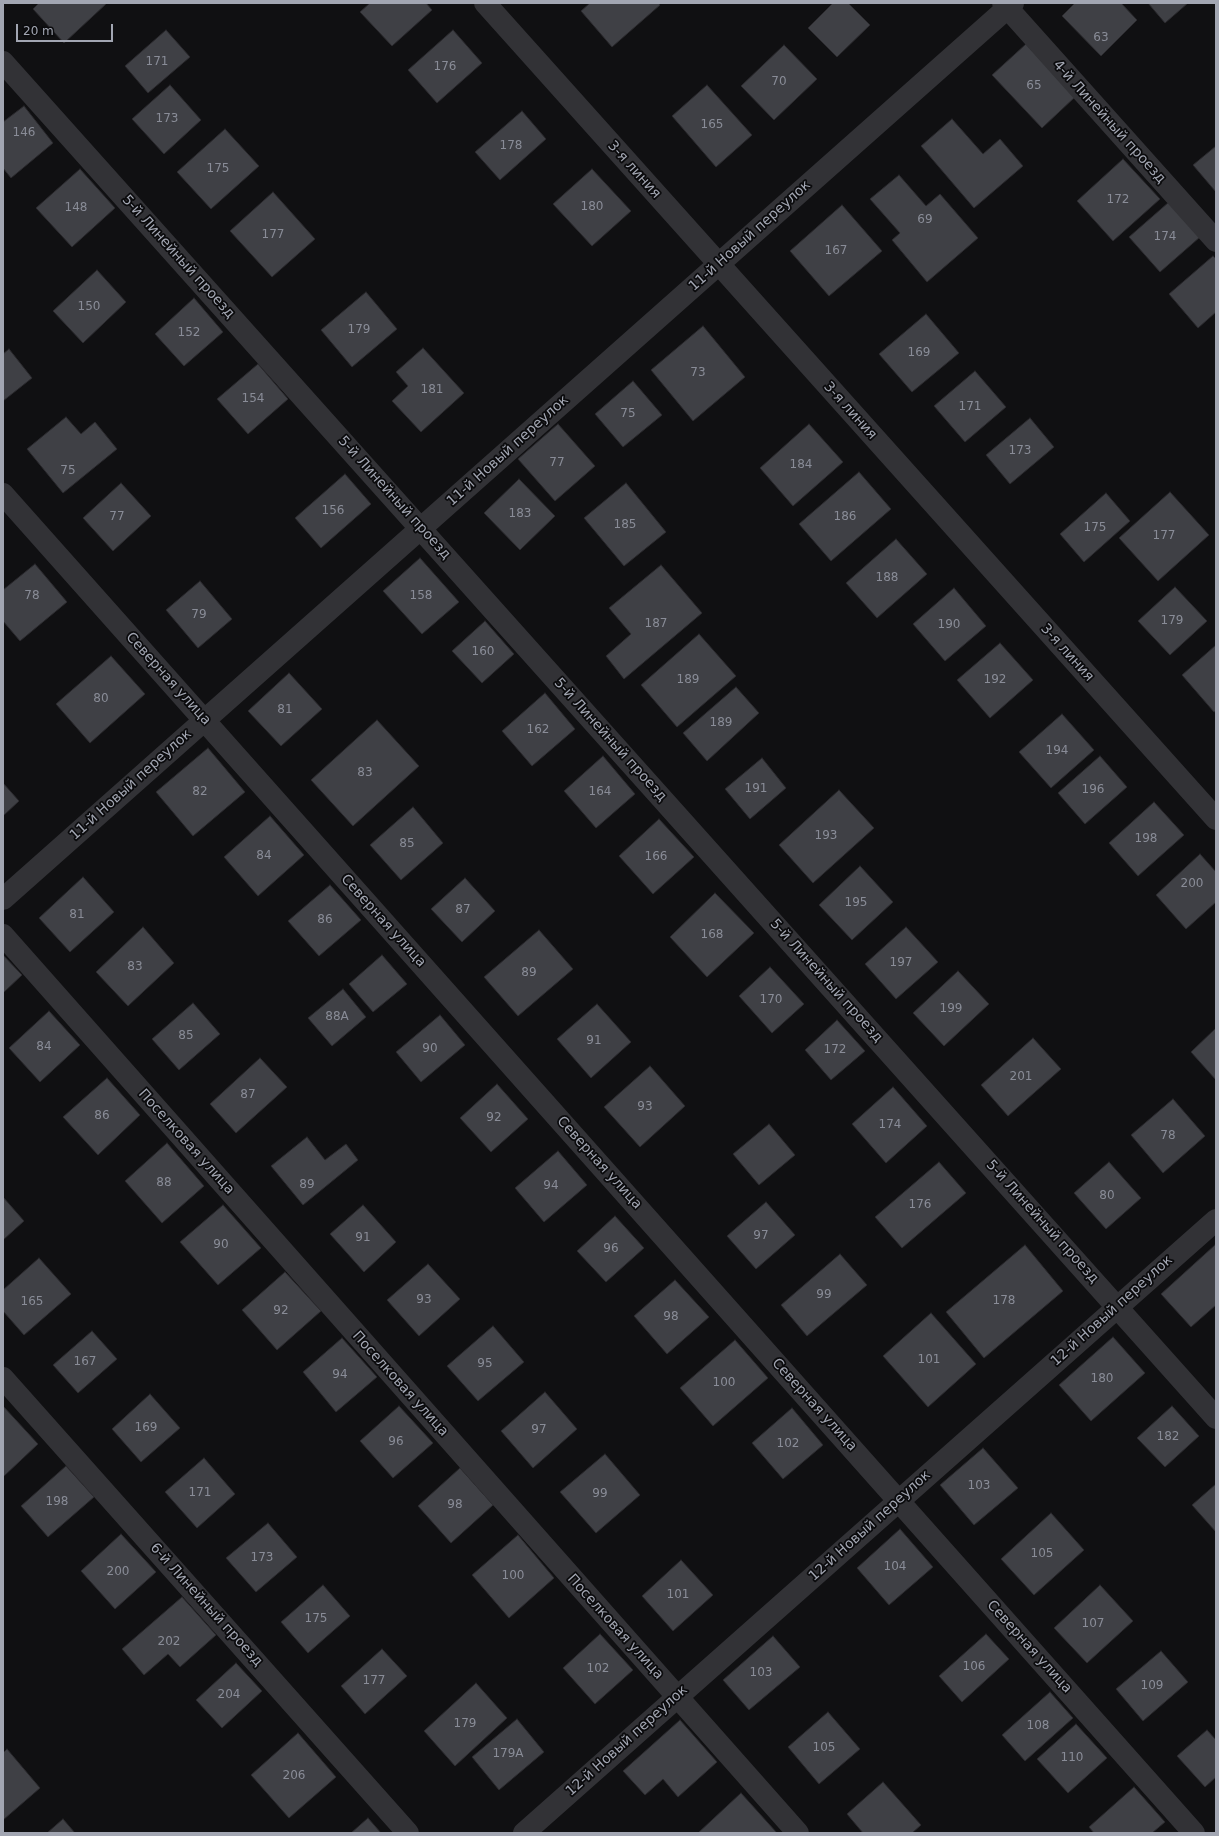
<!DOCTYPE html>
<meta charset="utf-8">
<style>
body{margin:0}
#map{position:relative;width:1219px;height:1836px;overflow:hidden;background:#101012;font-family:"DejaVu Sans",sans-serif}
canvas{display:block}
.frame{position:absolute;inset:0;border:4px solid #a2a6b2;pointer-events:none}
.scale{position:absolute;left:16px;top:24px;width:97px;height:18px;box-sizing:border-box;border:2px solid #a2a6b2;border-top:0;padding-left:5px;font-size:12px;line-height:14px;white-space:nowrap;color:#a2a6b2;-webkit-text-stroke:3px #0b0b0d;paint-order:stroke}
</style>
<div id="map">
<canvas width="1219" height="1836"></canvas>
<div class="frame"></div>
<div class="scale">20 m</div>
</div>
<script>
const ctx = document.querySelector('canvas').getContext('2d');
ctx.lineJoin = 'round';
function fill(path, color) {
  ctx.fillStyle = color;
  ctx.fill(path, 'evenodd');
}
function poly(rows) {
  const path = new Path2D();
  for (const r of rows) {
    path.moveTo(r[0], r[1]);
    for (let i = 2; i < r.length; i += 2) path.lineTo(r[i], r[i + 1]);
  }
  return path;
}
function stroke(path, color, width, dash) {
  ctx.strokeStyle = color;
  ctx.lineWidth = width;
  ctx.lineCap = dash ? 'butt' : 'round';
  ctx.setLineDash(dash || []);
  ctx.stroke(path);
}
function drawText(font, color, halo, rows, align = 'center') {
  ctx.font = font + ' "DejaVu Sans",sans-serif';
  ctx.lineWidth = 3.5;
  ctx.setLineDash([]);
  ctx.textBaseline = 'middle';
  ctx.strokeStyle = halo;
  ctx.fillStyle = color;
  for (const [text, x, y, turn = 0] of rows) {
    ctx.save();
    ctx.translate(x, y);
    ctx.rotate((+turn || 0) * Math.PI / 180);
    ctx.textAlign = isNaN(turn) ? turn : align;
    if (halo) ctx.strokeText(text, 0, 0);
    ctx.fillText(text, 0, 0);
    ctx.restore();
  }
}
const building = poly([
 [39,3,105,3,106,4,64,43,33,9,39,3],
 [370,3,426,3,432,10,392,46,360,12,370,3],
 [590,3,658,3,660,5,612,47,581,11,590,3],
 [833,3,848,3,870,25,837,57,808,28,833,3],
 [1075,3,1121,3,1137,20,1101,56,1062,16,1075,3],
 [1148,3,1188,3,1165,23,1148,3],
 [166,30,190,57,148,93,125,66,166,30],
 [453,30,482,63,437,103,408,70,453,30],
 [1026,44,1075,97,1042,128,992,75,1026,44],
 [784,45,817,79,774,120,741,86,784,45],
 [170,85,201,120,164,154,132,119,170,85],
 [707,85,752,135,716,167,672,116,707,85],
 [24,106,53,143,11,178,3,168,3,122,24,106],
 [522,111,546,139,500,180,475,152,522,111],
 [952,119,983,154,1000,139,1023,166,974,208,921,146,952,119],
 [225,129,259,166,211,209,177,172,225,129],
 [1216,146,1216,192,1193,165,1216,146],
 [1123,159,1160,199,1113,241,1077,201,1123,159],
 [80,169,115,208,72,247,36,208,80,169],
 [592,169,631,211,592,246,553,204,592,169],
 [899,175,926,206,940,194,978,238,927,282,892,240,900,233,870,199,899,175],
 [273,192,315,239,272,277,230,231,273,192],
 [1169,202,1200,237,1160,272,1129,237,1169,202],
 [842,205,882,251,829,296,790,251,842,205],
 [1213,256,1216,259,1216,312,1198,328,1169,294,1213,256],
 [97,270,126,302,83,343,53,311,97,270],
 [366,292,397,329,352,367,321,330,366,292],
 [194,298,223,332,184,366,155,334,194,298],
 [926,314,959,353,912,392,879,354,926,314],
 [703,326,745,377,693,421,651,370,703,326],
 [423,348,464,393,421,432,392,401,408,386,396,372,423,348],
 [9,349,32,378,3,401,3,354,9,349],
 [258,364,288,399,248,434,217,399,258,364],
 [975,371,1006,407,965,442,934,406,975,371],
 [633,381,662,415,623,447,595,414,633,381],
 [66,417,81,434,95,422,117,449,63,493,27,449,66,417],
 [1030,418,1054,447,1010,484,986,455,1030,418],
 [558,424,595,466,555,501,518,459,558,424],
 [809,424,843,462,793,506,760,468,809,424],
 [859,472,891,509,831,561,799,524,859,472],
 [345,474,371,504,321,548,295,518,345,474],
 [519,479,555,516,520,550,484,513,519,479],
 [121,483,151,516,113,551,83,518,121,483],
 [626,483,666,532,624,566,584,518,626,483],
 [1170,492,1209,535,1158,581,1119,538,1170,492],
 [1106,493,1130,521,1084,562,1060,534,1106,493],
 [896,539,927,574,877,618,846,583,896,539],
 [420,558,459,602,422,634,383,591,420,558],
 [35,564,67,602,20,641,3,621,3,590,35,564],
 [661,565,702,613,624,679,606,656,631,634,609,608,661,565],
 [200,581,232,619,198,648,166,610,200,581],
 [1175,587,1207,621,1170,655,1138,621,1175,587],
 [954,588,986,626,945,661,913,624,954,588],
 [485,621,514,654,482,683,452,651,485,621],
 [699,634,736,676,677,727,641,685,699,634],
 [1000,643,1033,680,990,718,957,680,1000,643],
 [1216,645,1216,711,1214,712,1182,675,1216,645],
 [111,656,145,694,90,743,56,704,111,656],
 [289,673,322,709,281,746,248,711,289,673],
 [736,687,759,713,707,761,683,733,736,687],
 [545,693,575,729,532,766,502,731,545,693],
 [1062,714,1094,750,1051,788,1019,752,1062,714],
 [377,720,419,766,353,826,311,780,377,720],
 [208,748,245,792,193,836,156,792,208,748],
 [603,756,635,794,596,828,564,791,603,756],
 [1100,756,1127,787,1085,824,1058,793,1100,756],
 [762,758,786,788,750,819,725,789,762,758],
 [3,783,19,801,3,816,3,783],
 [839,790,874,828,813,883,779,845,839,790],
 [1154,802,1184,835,1138,876,1109,843,1154,802],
 [413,807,443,843,401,880,370,845,413,807],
 [270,816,304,855,258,896,224,857,270,816],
 [659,819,694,857,653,894,619,856,659,819],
 [1200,854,1216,872,1216,902,1186,929,1156,895,1200,854],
 [860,866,893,902,852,940,819,905,860,866],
 [83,877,114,912,70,952,39,918,83,877],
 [465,878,495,911,462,942,431,909,465,878],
 [330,885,361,920,319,956,288,921,330,885],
 [715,893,754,933,707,977,670,937,715,893],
 [143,927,174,963,128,1006,96,972,143,927],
 [906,927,938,962,896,999,865,964,906,927],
 [539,930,573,969,518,1016,484,977,539,930],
 [3,955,22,975,3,993,3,955],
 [382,955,407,984,373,1012,349,984,382,955],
 [770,967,804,1004,772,1033,739,996,770,967],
 [958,971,989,1004,944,1046,913,1013,958,971],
 [343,989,366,1017,332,1046,308,1018,343,989],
 [193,1003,220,1034,179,1070,152,1039,193,1003],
 [597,1004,631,1042,591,1078,557,1039,597,1004],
 [49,1011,80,1045,40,1082,9,1048,49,1011],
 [440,1015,465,1045,421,1082,396,1052,440,1015],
 [837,1020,865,1051,831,1080,805,1050,837,1020],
 [1216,1028,1216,1080,1191,1052,1216,1028],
 [1033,1038,1061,1069,1008,1116,981,1085,1033,1038],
 [260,1058,287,1087,236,1133,210,1104,260,1058],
 [650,1066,685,1106,640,1147,604,1107,650,1066],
 [107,1078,140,1115,98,1155,63,1117,107,1078],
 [497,1084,528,1119,491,1152,460,1118,497,1084],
 [893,1087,927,1126,886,1163,852,1124,893,1087],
 [1173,1099,1205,1136,1163,1173,1131,1135,1173,1099],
 [769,1124,795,1155,759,1185,733,1154,769,1124],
 [307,1137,325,1160,346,1144,358,1160,303,1205,271,1166,307,1137],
 [167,1143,204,1186,162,1223,125,1181,167,1143],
 [558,1151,587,1185,544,1222,515,1188,558,1151],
 [939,1162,966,1193,902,1248,875,1217,939,1162],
 [1109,1162,1141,1198,1106,1229,1074,1193,1109,1162],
 [3,1197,24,1221,3,1240,3,1197],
 [766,1202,795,1235,756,1269,727,1236,766,1202],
 [223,1205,261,1248,218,1285,180,1242,223,1205],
 [363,1205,396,1242,364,1272,330,1234,363,1205],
 [615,1216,644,1248,606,1282,577,1251,615,1216],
 [1025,1245,1063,1291,984,1358,946,1312,1025,1245],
 [1215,1245,1216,1247,1216,1305,1191,1327,1161,1294,1215,1245],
 [840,1254,867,1285,807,1336,781,1305,840,1254],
 [39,1258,71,1294,24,1335,3,1311,3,1290,39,1258],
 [428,1264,460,1299,419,1336,387,1300,428,1264],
 [285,1272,321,1311,277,1350,242,1310,285,1272],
 [675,1280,709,1317,667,1354,634,1316,675,1280],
 [931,1313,976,1364,928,1407,883,1356,931,1313],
 [493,1326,524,1362,478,1401,447,1366,493,1326],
 [92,1331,117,1359,78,1393,53,1365,92,1331],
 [1113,1337,1145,1373,1091,1421,1059,1385,1113,1337],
 [342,1338,377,1377,336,1412,303,1372,342,1338],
 [735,1340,768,1378,713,1426,680,1388,735,1340],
 [545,1392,577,1429,533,1468,501,1431,545,1392],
 [150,1394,180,1428,141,1462,112,1429,150,1394],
 [3,1406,38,1444,3,1477,3,1406],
 [399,1406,433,1443,393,1478,360,1441,399,1406],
 [1172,1406,1199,1436,1165,1467,1137,1438,1172,1406],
 [792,1408,823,1445,783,1479,752,1443,792,1408],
 [983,1448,1018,1488,974,1525,940,1485,983,1448],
 [605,1454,640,1495,596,1533,560,1492,605,1454],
 [204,1458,235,1494,197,1528,165,1492,204,1458],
 [66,1466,94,1497,48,1537,21,1506,66,1466],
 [460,1468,493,1505,451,1543,418,1506,460,1468],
 [1216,1484,1216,1532,1192,1505,1216,1484],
 [1051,1513,1084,1550,1034,1595,1001,1559,1051,1513],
 [268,1523,297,1557,256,1592,226,1558,268,1523],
 [900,1529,933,1567,889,1605,857,1568,900,1529],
 [121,1534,156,1572,115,1609,81,1571,121,1534],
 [518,1535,554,1578,509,1618,472,1575,518,1535],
 [681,1560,713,1595,673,1631,642,1596,681,1560],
 [323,1585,350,1616,308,1653,281,1622,323,1585],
 [1100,1585,1133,1621,1087,1663,1054,1628,1100,1585],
 [182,1597,216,1635,180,1667,168,1654,144,1675,122,1649,182,1597],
 [600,1634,633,1670,595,1704,563,1668,600,1634],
 [986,1634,1009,1659,962,1702,939,1676,986,1634],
 [773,1636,800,1667,749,1710,723,1680,773,1636],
 [382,1649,407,1676,365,1714,341,1686,382,1649],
 [1161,1651,1188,1682,1143,1721,1116,1689,1161,1651],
 [236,1663,262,1691,222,1728,196,1700,236,1663],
 [476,1683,507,1718,455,1766,424,1731,476,1683],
 [1050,1692,1073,1718,1025,1761,1002,1735,1050,1692],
 [828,1712,860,1749,819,1784,788,1747,828,1712],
 [517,1719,544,1752,499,1790,472,1757,517,1719],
 [680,1720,717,1762,678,1797,663,1779,645,1795,623,1771,680,1720],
 [1076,1724,1107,1758,1068,1793,1037,1759,1076,1724],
 [1207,1730,1216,1740,1216,1777,1205,1787,1177,1756,1207,1730],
 [298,1733,336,1777,289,1818,251,1775,298,1733],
 [7,1749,40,1788,3,1820,3,1753,7,1749],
 [883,1782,921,1825,912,1833,863,1833,847,1814,883,1782],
 [1134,1787,1165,1822,1152,1833,1094,1833,1089,1827,1134,1787],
 [741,1793,777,1833,698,1833,741,1793],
 [368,1818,381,1833,351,1833,368,1818],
 [63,1819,75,1833,47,1833,63,1819]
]);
const minor = poly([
 [485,3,1216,819],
 [1003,3,1216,241],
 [3,62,1216,1418],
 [3,494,1194,1833],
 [3,899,1013,3],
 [3,935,798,1833],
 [3,1378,408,1833],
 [524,1833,1216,1220]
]);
const numberNames = [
 ["63",1101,38],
 ["171",157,62],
 ["176",445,67],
 ["70",779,82],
 ["65",1034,86],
 ["173",167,119],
 ["165",712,125],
 ["146",24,133],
 ["178",511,146],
 ["175",218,169],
 ["172",1118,200],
 ["180",592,207],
 ["148",76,208],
 ["69",925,220],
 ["177",273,235],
 ["174",1165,237],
 ["167",836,251],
 ["150",89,307],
 ["179",359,330],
 ["152",189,333],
 ["169",919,353],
 ["73",698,373],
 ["181",432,390],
 ["154",253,399],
 ["171",970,407],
 ["75",628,414],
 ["173",1020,451],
 ["77",557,463],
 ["184",801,465],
 ["75",68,471],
 ["156",333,511],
 ["183",520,514],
 ["77",117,517],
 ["186",845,517],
 ["185",625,525],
 ["175",1095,528],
 ["177",1164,536],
 ["188",887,578],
 ["78",32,596],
 ["158",421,596],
 ["79",199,615],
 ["179",1172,621],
 ["187",656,624],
 ["190",949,625],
 ["160",483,652],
 ["189",688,680],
 ["192",995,680],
 ["80",101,699],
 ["81",285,710],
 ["189",721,723],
 ["162",538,730],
 ["194",1057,751],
 ["83",365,773],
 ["191",756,789],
 ["196",1093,790],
 ["82",200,792],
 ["164",600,792],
 ["193",826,836],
 ["198",1146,839],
 ["85",407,844],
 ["84",264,856],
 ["166",656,857],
 ["200",1192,884],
 ["195",856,903],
 ["87",463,910],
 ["81",77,915],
 ["86",325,920],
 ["168",712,935],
 ["197",901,963],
 ["83",135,967],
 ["89",529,973],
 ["170",771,1000],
 ["199",951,1009],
 ["88А",337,1017],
 ["85",186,1036],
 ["91",594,1041],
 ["84",44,1047],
 ["90",430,1049],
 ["172",835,1050],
 ["201",1021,1077],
 ["87",248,1095],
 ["93",645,1107],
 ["86",102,1116],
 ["92",494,1118],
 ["174",890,1125],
 ["78",1168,1136],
 ["88",164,1183],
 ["89",307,1185],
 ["94",551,1186],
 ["80",1107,1196],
 ["176",920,1205],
 ["97",761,1236],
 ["91",363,1238],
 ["90",221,1245],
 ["96",611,1249],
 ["99",824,1295],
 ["93",424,1300],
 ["178",1004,1301],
 ["165",32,1302],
 ["92",281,1311],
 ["98",671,1317],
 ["101",929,1360],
 ["167",85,1362],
 ["95",485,1364],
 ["94",340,1375],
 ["180",1102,1379],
 ["100",724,1383],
 ["169",146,1428],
 ["97",539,1430],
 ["182",1168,1437],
 ["96",396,1442],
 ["102",788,1444],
 ["103",979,1486],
 ["171",200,1493],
 ["99",600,1494],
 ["198",57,1502],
 ["98",455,1505],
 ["105",1042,1554],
 ["173",262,1558],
 ["104",895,1567],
 ["200",118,1572],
 ["100",513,1576],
 ["101",678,1595],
 ["175",316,1619],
 ["107",1093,1624],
 ["202",169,1642],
 ["106",974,1667],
 ["102",598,1669],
 ["103",761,1673],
 ["177",374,1681],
 ["109",1152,1686],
 ["204",229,1695],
 ["179",465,1724],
 ["108",1038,1726],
 ["105",824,1748],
 ["179А",508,1754],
 ["110",1072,1758],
 ["206",294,1776]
];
const streetNames = [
 ["4-й Линейный проезд",1109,122,48],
 ["3-я линия",634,170,48],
 ["11-й Новый переулок",750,236,-42],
 ["5-й Линейный проезд",178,257,48],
 ["3-я линия",850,411,48],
 ["11-й Новый переулок",508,451,-42],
 ["5-й Линейный проезд",394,498,48],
 ["3-я линия",1067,653,48],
 ["Северная улица",168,679,48],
 ["5-й Линейный проезд",610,740,48],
 ["11-й Новый переулок",131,785,-42],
 ["Северная улица",383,921,48],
 ["5-й Линейный проезд",826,981,48],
 ["Поселковая улица",186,1142,48],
 ["Северная улица",599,1163,48],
 ["5-й Линейный проезд",1042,1222,48],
 ["12-й Новый переулок",1112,1311,-42],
 ["Поселковая улица",400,1384,48],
 ["Северная улица",814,1405,48],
 ["12-й Новый переулок",870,1526,-42],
 ["6-й Линейный проезд",206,1605,48],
 ["Поселковая улица",615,1627,48],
 ["Северная улица",1029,1647,48],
 ["12-й Новый переулок",627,1741,-42]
];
fill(building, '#3f4045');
stroke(building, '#2b2a2e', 1);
stroke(minor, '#323236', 22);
drawText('12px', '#898c97', null, numberNames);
drawText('14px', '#a2a6b2', '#0b0b0d', streetNames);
</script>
